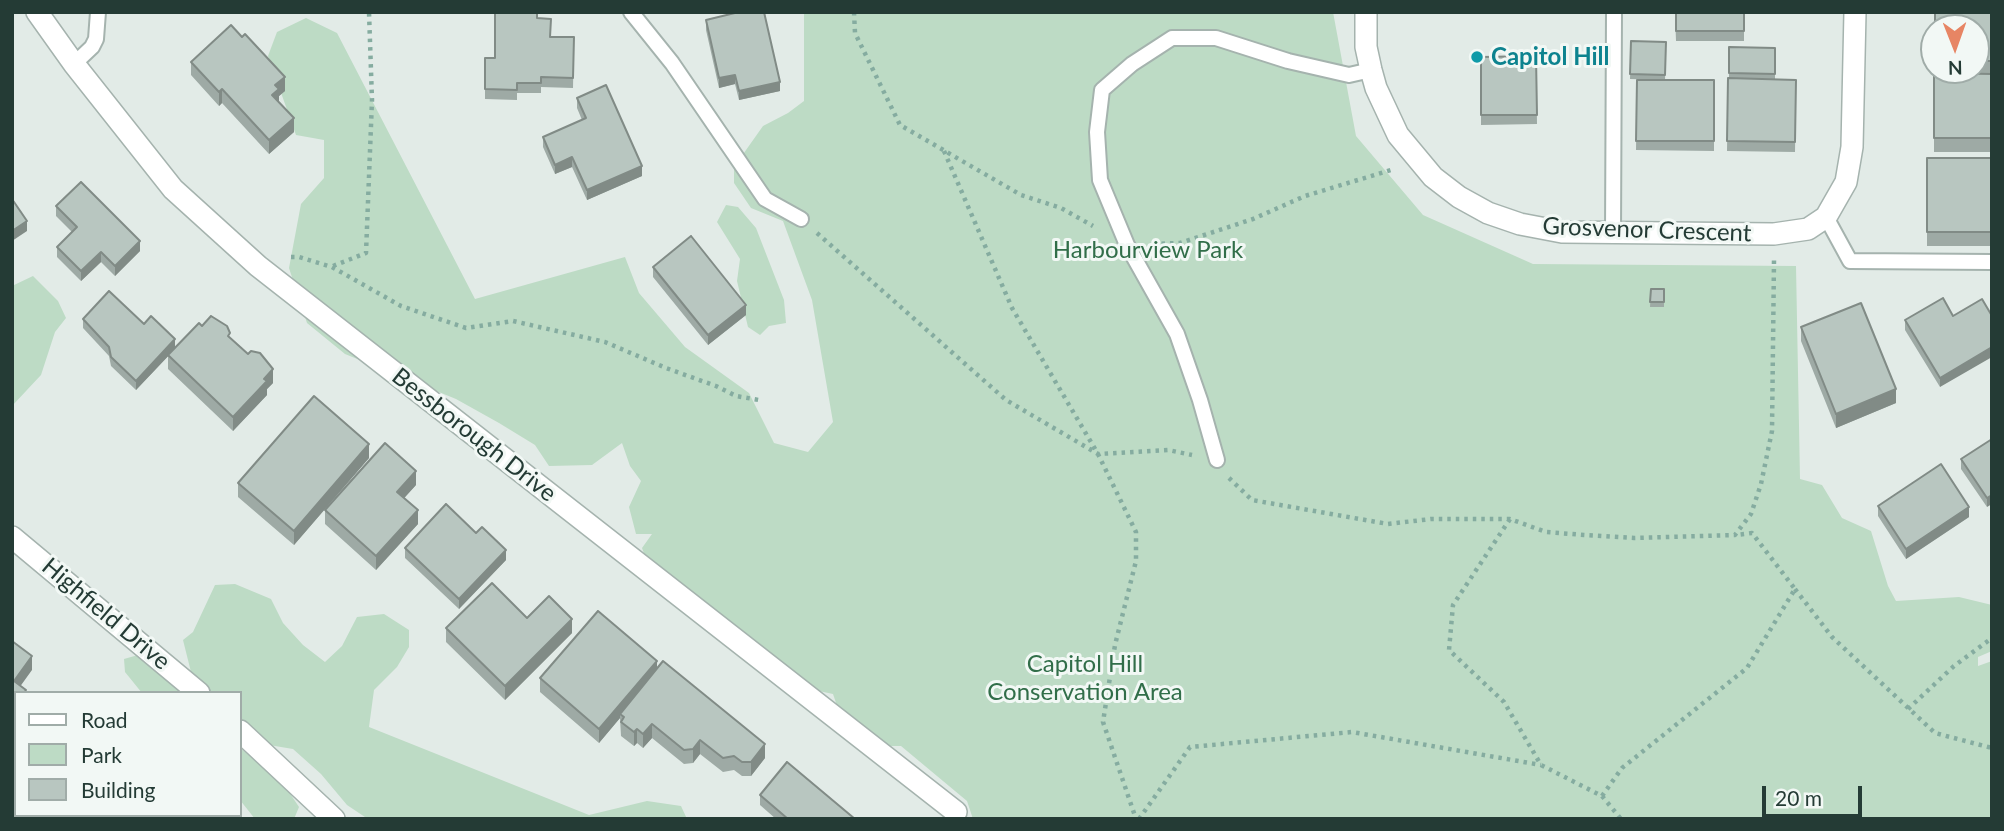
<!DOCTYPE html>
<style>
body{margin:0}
#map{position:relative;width:2004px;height:831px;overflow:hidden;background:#e2ebe7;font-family:Lato,sans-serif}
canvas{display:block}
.frame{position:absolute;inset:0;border:14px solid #243b35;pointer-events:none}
.legend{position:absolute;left:14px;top:691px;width:228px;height:126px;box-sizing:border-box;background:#f2f8f5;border:2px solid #a0aca8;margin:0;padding:9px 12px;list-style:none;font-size:21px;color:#243b35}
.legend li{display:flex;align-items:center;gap:14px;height:35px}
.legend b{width:35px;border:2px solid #a0aca8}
.north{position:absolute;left:1920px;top:14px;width:70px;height:70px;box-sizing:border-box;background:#f2f8f5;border:2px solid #a0aca8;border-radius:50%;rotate:179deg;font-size:19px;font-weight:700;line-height:28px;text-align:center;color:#243b35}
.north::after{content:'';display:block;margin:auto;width:24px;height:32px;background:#e78564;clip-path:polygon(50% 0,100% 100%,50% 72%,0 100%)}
.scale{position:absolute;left:1762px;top:786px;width:100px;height:32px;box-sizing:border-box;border:4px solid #243b35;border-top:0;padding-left:9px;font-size:21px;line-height:24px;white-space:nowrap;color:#243b35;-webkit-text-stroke:5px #f2f8f5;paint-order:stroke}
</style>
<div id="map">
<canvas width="2004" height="831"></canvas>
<div class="frame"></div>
<ul class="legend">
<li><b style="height:9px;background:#fff"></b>Road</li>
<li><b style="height:19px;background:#bddbc5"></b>Park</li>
<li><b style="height:19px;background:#b8c6c0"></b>Building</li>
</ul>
<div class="north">N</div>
<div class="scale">20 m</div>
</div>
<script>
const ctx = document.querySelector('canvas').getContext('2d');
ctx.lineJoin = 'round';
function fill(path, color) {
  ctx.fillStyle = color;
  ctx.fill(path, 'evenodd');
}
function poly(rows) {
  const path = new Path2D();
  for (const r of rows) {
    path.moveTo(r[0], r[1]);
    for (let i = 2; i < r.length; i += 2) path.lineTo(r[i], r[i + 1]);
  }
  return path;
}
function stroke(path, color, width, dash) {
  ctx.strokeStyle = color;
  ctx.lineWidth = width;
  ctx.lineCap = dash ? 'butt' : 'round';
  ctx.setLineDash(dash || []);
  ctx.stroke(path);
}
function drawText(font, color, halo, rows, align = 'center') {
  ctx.font = font + ' Lato,sans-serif';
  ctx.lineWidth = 6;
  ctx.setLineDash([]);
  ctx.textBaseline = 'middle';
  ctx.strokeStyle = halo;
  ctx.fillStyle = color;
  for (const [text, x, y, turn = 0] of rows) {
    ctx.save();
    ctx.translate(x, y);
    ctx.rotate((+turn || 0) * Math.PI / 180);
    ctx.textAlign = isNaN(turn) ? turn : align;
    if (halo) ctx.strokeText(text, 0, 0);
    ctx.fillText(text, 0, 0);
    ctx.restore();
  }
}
const green = poly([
 [804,12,1333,12,1356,136,1423,215,1533,264,1796,266,1800,479,1822,485,1842,518,1871,531,1888,586,1896,601,1959,597,1992,605,1992,651,1978,657,1978,666,1992,661,1992,819,973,819,967,801,901,746,862,746,848,738,833,694,781,683,729,623,680,611,657,589,642,548,652,534,636,534,629,507,641,481,630,466,622,443,592,465,549,466,535,445,499,423,456,399,345,354,307,323,289,268,301,204,324,178,324,140,296,135,268,56,277,32,306,18,337,33,475,299,625,257,639,293,685,347,749,393,774,443,808,452,833,422,812,300,783,221,751,208,734,183,734,167,763,126,788,113,804,101],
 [726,205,738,207,756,228,784,300,786,323,769,326,760,335,748,327,737,281,740,259,717,222],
 [33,276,58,301,66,318,55,332,41,375,12,406,12,286],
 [235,584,271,599,283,623,303,645,325,662,342,646,357,617,384,614,409,630,409,647,397,667,374,690,369,727,589,815,647,801,681,806,687,819,368,819,347,805,321,774,293,749,269,745,240,722,240,693,207,693,193,680,183,640,193,632,215,585],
 [138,655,184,693,142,693,125,672,124,659],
 [240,748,281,780,299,807,294,819,255,819,240,800]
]);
const path = poly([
 [854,12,855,33,900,125,1021,195,1061,208,1093,226],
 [944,151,1012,308,1098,454,1136,532,1136,561,1115,645,1103,722,1136,819],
 [817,233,1006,400,1098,454,1168,450,1192,455],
 [1153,244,1180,243,1253,219,1305,196,1391,170],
 [291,257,299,257,332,267,401,306,466,328,513,321,605,342,666,368,716,386,736,396,759,400],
 [333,266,366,253,372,100,369,12],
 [1229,478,1252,500,1388,524,1431,519,1510,519,1546,532,1584,535,1634,538,1735,535,1751,514,1761,484,1772,431,1774,260],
 [1510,519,1453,605,1449,650,1504,702,1541,765,1602,796,1621,819],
 [1795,589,1832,637,1935,733,1992,748],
 [1908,709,1954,666,1992,638],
 [1602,796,1622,768,1747,668,1795,589,1752,533,1736,535],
 [1139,819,1190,747,1352,732,1541,765]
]);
const lane = poly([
 [631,12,672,63,765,199,801,219],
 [74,64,92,47,96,39,98,12],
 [1826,217,1850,261,1992,262],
 [1613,233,1614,12],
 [1217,460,1200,400,1177,334,1127,245,1100,180,1097,132,1102,90,1132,64,1172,38,1216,38,1288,61,1349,75,1371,70]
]);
const street = poly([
 [37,12,74,64,173,189,258,266,956,812],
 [1366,12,1366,47,1371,70,1376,88,1398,135,1433,177,1459,197,1488,213,1520,224,1562,232,1774,234,1808,229,1826,217,1846,182,1852,147,1855,12],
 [12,537,199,693],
 [240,731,334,819]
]);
const wall = poly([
 [1675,12,1744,12,1744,41,1676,41],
 [1992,12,1992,152,1934,152,1934,70,1976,70,1976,28],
 [537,18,551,37,574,37,573,88,541,87,541,93,517,93,517,100,485,99,485,58,495,58],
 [706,20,780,91,739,100,735,84,719,88,706,30],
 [1631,41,1666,42,1665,80,1630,79],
 [1729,47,1775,48,1775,79,1729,78],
 [1536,56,1537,124,1481,125,1481,57],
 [191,62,285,91,279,96,279,102,294,132,269,154,222,103,219,106,191,75],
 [1728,78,1796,80,1795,152,1727,151],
 [1637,80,1714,80,1714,151,1636,150],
 [577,98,642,176,587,200,572,167,555,174,543,147,543,137,582,120,577,108],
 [1927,158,1992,158,1992,246,1927,246],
 [56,206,140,251,115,276,101,262,81,281,57,257,57,247,72,232,56,216],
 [653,267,746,315,708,345,653,277],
 [1651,289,1664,289,1664,307,1650,307],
 [1953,316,1940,387,1905,330,1905,320],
 [83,319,144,324,175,348,202,326,230,339,273,383,267,389,267,395,233,431,168,369,168,356,136,390,111,366,109,356,83,328],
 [1801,327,1896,403,1836,428,1801,341],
 [1992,439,1987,507,1961,469,1961,459],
 [369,458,294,545,238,497,238,483],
 [416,485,404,498,418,524,376,570,325,524,325,510],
 [1878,506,1969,517,1906,559,1878,516],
 [476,533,506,560,459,609,405,558,405,548],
 [527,618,572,633,505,700,446,642,446,628],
 [657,669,765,758,751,776,742,776,734,770,723,772,700,754,693,763,684,764,652,738,643,748,637,743,634,746,621,736,620,718,599,743,540,692,540,678],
 [760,795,855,819,776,819,760,805],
 [60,815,127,815,124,819,65,819]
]);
const shadedWall = poly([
 [735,75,735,84,719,88,719,78],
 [285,77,285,91,279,96,279,103,272,95,275,85],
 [780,82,780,91,739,100,739,91],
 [222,89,222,103,219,106,219,92],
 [294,118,294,132,269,154,269,140],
 [572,157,572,167,555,174,555,165],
 [642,166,642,176,587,200,587,190],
 [27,221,27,231,12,241,12,231],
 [140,241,140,251,115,276,115,266],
 [101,252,101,262,81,281,81,271],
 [746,305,746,315,708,345,708,335],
 [175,339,175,349,136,390,136,381],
 [1992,347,1992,357,1940,387,1940,378],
 [273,369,273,383,267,389,267,395,233,431,233,417],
 [1896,389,1896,403,1836,428,1836,414],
 [369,444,369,458,294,545,294,531],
 [416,471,416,485,397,506,397,492],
 [1992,495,1992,504,1987,507,1987,498],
 [1969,507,1969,517,1906,559,1906,549],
 [418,510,418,524,376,570,376,556],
 [506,550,506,560,459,609,459,599],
 [572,619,572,633,505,700,505,686],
 [32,656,32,670,14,695,14,681],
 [657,661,657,675,620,714,620,718,599,743,599,729],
 [16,705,16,719,12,723,12,709],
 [652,724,652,738,643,748,643,734],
 [637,729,637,743,634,746,634,732],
 [700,740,700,754,693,763,693,749],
 [765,744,765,758,751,776,751,762],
 [115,815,127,815,124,819,113,819]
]);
const building = poly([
 [495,12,537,12,537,18,551,19,550,37,574,37,573,78,541,77,541,83,517,83,517,90,485,89,485,58,495,58,495,12],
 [739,12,764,12,780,82,739,91,735,75,719,78,706,20,739,12],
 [1676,12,1744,12,1744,31,1676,31,1676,12],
 [1935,12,1992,12,1992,61,1976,61,1976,28,1935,28,1935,12],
 [231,25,242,37,245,34,285,77,275,85,279,89,272,95,294,118,269,140,222,89,219,92,191,62,231,25],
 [1631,41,1666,42,1665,75,1630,74,1631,41],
 [1729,47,1775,48,1775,74,1729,73,1729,47],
 [1536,56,1537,115,1481,115,1481,57,1536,56],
 [1934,73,1992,74,1992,138,1934,138,1934,73],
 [1728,78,1796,80,1795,142,1727,141,1728,78],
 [1637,80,1714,80,1714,141,1636,141,1637,80],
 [606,85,642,166,587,190,572,157,555,165,543,137,586,118,577,98,606,85],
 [1927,158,1992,158,1992,232,1927,232,1927,158],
 [81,182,140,241,115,266,101,252,81,271,57,247,77,227,56,206,81,182],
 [12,199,27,221,12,231,12,199],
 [691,236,746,305,708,335,653,267,691,236],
 [1651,289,1664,289,1664,302,1650,302,1651,289],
 [109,291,144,324,151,316,175,339,136,381,111,357,109,347,83,319,109,291],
 [1943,298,1953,316,1982,299,1992,316,1992,347,1940,378,1905,320,1943,298],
 [1861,303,1896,389,1836,414,1801,327,1861,303],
 [211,316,227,326,230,333,228,336,248,354,251,351,260,353,273,369,264,379,267,381,233,417,168,355,199,323,202,326,211,316],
 [314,396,369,444,294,531,238,483,314,396],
 [1992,439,1992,495,1987,498,1961,459,1992,439],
 [385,443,416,471,397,492,418,510,376,556,325,510,385,443],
 [1941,464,1969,507,1906,549,1878,506,1941,464],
 [446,504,476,533,482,527,506,550,459,599,405,548,446,504],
 [492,583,527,618,549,596,572,619,505,686,446,628,492,583],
 [598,611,657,661,599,729,540,678,598,611],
 [12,641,32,656,14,681,26,690,24,693,16,693,16,705,12,709,12,641],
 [663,661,765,744,751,762,742,762,734,756,723,758,700,740,693,749,684,750,652,724,643,734,637,729,634,732,621,722,624,717,620,714,663,661],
 [787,762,855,819,788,819,760,795,787,762],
 [78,815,115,815,113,819,82,819,78,815],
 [159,815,200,815,203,819,155,819,159,815]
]);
const markers = [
 [1477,57,7,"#0f9aa8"]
];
const cultureNames = [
 ["Capitol Hill",1491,57]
];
const streetNames = [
 ["Grosvenor Crescent",1647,230,2],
 ["Bessborough Drive",474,435,38],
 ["Highfield Drive",106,614,40]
];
const parkNames = [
 ["Harbourview Park",1148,250],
 ["Capitol Hill",1085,664],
 ["Conservation Area",1085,692]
];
fill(green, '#bddbc5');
stroke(lane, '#a5b3ae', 18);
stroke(street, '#a5b3ae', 24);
stroke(path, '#85aca0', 4.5, [3.5, 5]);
stroke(lane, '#fff', 14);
stroke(street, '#fff', 21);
fill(wall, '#9eaaa5');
fill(shadedWall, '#818b86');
fill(building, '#b8c6c0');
stroke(building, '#818b86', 2);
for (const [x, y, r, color] of markers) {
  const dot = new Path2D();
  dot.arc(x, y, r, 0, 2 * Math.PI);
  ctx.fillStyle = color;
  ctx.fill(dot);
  stroke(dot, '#f2f8f5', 2.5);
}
drawText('bold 24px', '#0d838f', '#f2f8f5', cultureNames, 'left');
drawText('24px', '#243b35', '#f2f8f5', streetNames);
drawText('24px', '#316e49', '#f2f8f5', parkNames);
</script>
